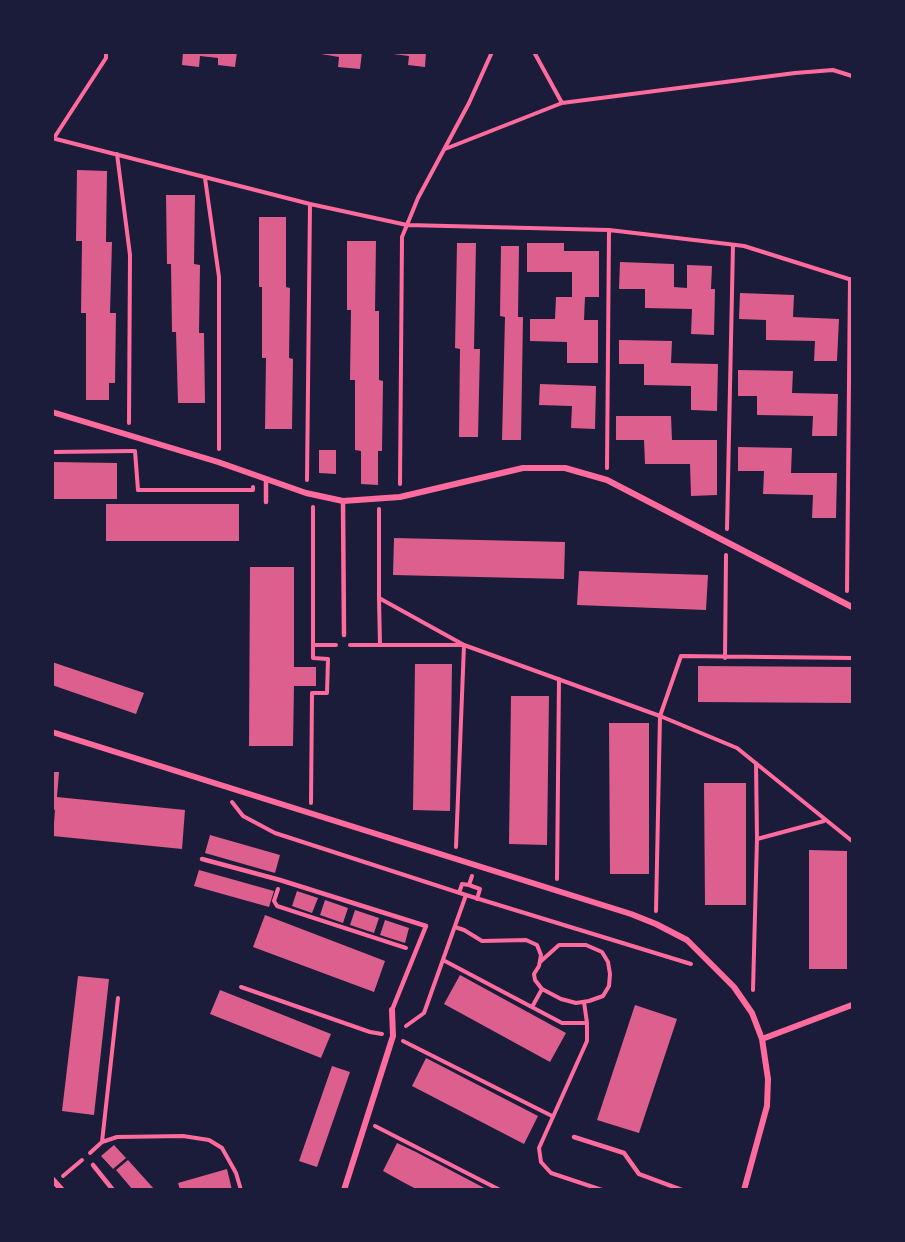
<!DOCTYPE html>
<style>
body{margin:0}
#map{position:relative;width:905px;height:1242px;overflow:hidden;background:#1b1b3a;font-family:Inter,sans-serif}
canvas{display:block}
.frame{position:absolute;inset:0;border:54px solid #1b1b3a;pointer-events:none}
</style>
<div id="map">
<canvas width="905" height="1242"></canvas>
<div class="frame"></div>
</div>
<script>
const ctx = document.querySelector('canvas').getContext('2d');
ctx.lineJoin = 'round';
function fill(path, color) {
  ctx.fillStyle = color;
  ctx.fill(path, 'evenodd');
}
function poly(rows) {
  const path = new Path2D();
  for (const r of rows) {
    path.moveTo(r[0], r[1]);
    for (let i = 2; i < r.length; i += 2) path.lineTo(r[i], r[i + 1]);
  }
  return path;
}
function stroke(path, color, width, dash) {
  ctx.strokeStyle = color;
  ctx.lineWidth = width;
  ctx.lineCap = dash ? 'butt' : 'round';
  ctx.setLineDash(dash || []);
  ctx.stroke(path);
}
const building = poly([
 [183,52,237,52,235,67,218,65,218,58,200,56,199,67,182,65],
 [309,52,362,52,360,69,338,67,339,57],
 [393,52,426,52,425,67,408,65,409,56,393,54],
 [77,170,107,171,106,242,112,242,110,313,116,313,115,383,109,383,109,400,86,400,86,313,81,313,82,241,76,241],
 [166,195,195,195,194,264,200,265,199,333,204,333,205,403,178,403,176,332,172,332,171,264,167,264],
 [259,217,286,217,286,287,290,288,289,358,293,359,292,429,265,429,266,358,262,358,262,287,259,287],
 [347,241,376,241,375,311,379,311,379,380,383,381,382,451,378,451,378,485,361,484,361,451,355,450,355,380,350,380,351,310,347,310],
 [457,243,476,243,474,349,480,349,478,437,459,437,460,349,455,348],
 [527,243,564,243,564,251,599,251,599,297,585,297,584,320,598,320,598,363,567,363,567,342,530,341,530,319,555,319,556,297,572,297,572,272,527,272],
 [501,246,519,246,518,317,523,317,521,440,502,440,505,317,500,316],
 [620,262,674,264,674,287,687,288,687,265,712,266,711,289,715,289,714,335,691,334,692,309,645,308,645,289,619,289],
 [740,293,794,295,793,317,839,319,837,361,814,361,815,341,766,340,766,320,739,319],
 [619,340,672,341,671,363,718,364,717,411,691,410,691,386,644,385,644,364,619,364],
 [738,370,793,371,792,393,838,394,837,436,812,436,813,416,757,415,757,396,738,396],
 [540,384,596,386,595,429,571,428,572,406,539,405],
 [616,416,671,416,672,440,717,440,717,495,691,496,690,464,645,464,644,440,616,440],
 [738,447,792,448,791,473,837,473,836,518,812,518,813,495,763,494,764,471,738,471],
 [319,450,336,450,336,474,319,473],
 [52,462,117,463,117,499,52,499],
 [106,504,239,504,239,541,106,541],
 [394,538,565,542,564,579,393,575],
 [250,567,294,567,294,667,316,667,316,686,294,686,293,746,249,746],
 [579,571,708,575,706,610,577,605],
 [52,662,144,693,136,714,52,685],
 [415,664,452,664,450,811,413,810],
 [698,666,852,667,852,703,698,702],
 [511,696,549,696,547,845,509,844],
 [609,723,649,723,649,874,610,874],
 [52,772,59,772,57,797,185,810,182,849,53,836,55,810,52,809],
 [704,783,746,783,746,905,705,905],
 [210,835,280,855,275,873,205,853],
 [809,850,847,851,847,969,809,969],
 [199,870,274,891,269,907,194,886],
 [297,891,318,898,312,913,292,906],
 [325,900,348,908,343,923,320,915],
 [355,910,379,918,374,933,350,925],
 [265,915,385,961,374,992,253,947],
 [385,920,409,928,405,943,380,935],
 [460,975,566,1033,550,1062,444,1004],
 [78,976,109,979,94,1115,62,1111],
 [220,990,331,1034,321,1058,210,1014],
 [635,1005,677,1019,639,1133,597,1120],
 [426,1058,538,1116,524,1144,412,1086],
 [332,1066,350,1072,317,1167,299,1161],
 [397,1143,416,1152,488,1190,418,1190,401,1181,383,1171],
 [114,1145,126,1158,113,1169,101,1156],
 [128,1160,155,1190,133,1190,116,1170],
 [227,1169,232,1190,180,1190,178,1183]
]);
const path = poly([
 [534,52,562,103],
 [52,138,310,204,407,225,609,230,728,244,744,246,852,280],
 [54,138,106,58,106,52],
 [445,149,562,103,795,73,833,70,852,76],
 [117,154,130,255,129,423],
 [205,178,219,277,219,449],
 [135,451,138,490,253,490,253,487],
 [52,452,133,451],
 [607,468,609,230],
 [307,480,310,204],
 [400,484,402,237,418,198,469,103,492,52],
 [379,509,379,598,464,645,660,716,737,748,852,841],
 [727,529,733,245],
 [847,591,850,279],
 [379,599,380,645],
 [313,645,336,645],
 [350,645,464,645,456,847],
 [725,658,726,555],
 [756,763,757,839],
 [232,802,243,816,275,833,466,895,691,964],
 [311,803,312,693,327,693,328,659,313,658,313,507],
 [557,879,559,679],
 [469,885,480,889,477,899],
 [278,889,274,901,277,906,406,948],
 [459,893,462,884,469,885,472,876],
 [656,911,660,716,681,656,852,658],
 [455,927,464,930,482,941,526,940,537,945,541,955,539,966,534,974,535,980,542,989,561,999,576,1003,589,1001,603,996,609,986,610,974,608,962,602,952,586,945,559,945,540,962],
 [443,960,562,1023,587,1023,587,1041,539,1148,541,1162,551,1173,602,1190],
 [241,987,370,1032,382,1034],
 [753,990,757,839,824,821],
 [584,1002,587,1023],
 [532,1007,542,989],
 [406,1026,424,1013,466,895],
 [403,1041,552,1116],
 [375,1126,500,1190],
 [102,1142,117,1137,183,1136,209,1140,222,1148,236,1173,241,1190],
 [90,1153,102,1142,118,998],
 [63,1176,82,1160]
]);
const service = poly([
 [266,479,266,502],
 [343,501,344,635],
 [202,859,280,880,426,926,392,1010],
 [574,1137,624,1153,639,1174,682,1190],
 [93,1165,113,1190]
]);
const minor = poly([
 [52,412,218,462,306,493,343,501,400,497,523,468,565,468,607,480,852,607],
 [52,732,631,914,656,924,687,940,734,987,752,1013,762,1039,768,1079,767,1106,744,1190],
 [762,1039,852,1005],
 [52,1179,62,1190],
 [344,1190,393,1036,392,1010]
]);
fill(building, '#dd5f8e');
stroke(path, '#ff6b9d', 4);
stroke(service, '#ff6b9d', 4.5);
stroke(minor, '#ff6b9d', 6);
</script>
